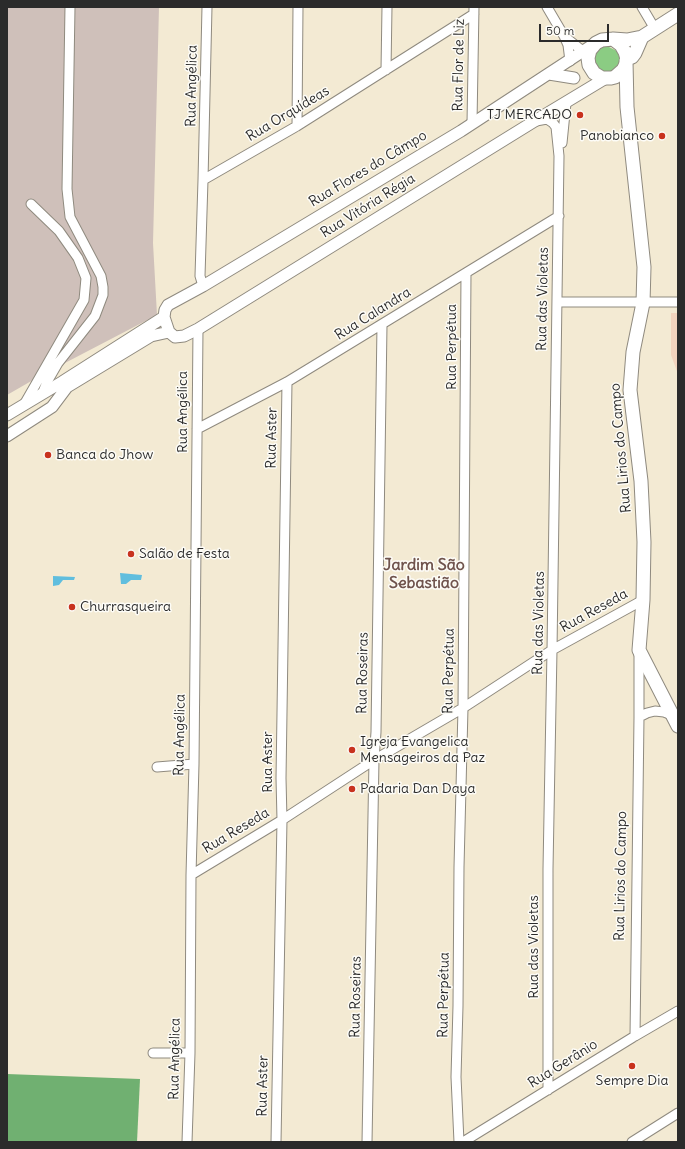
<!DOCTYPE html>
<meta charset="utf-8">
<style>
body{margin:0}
#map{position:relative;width:685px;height:1149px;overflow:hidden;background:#f3ead3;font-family:Delius,sans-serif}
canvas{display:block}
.frame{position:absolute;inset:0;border:8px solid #2b2b2b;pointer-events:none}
.scale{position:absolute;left:539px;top:24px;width:70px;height:18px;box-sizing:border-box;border:2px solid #2b2b2b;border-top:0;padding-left:5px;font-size:12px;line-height:14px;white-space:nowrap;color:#2b2b2b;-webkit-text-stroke:3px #fdfcf7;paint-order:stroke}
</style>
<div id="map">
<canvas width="685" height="1149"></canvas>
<div class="frame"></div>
<div class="scale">50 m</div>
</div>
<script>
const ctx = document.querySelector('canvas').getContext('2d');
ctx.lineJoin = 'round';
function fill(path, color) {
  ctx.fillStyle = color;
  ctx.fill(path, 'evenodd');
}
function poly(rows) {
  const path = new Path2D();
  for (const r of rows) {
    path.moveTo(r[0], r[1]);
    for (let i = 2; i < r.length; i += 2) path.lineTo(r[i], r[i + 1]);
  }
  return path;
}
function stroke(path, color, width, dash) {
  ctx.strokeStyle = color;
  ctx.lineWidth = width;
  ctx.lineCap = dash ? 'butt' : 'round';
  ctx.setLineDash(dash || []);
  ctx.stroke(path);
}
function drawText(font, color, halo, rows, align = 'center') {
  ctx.font = font + ' Delius,sans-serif';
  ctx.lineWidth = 3;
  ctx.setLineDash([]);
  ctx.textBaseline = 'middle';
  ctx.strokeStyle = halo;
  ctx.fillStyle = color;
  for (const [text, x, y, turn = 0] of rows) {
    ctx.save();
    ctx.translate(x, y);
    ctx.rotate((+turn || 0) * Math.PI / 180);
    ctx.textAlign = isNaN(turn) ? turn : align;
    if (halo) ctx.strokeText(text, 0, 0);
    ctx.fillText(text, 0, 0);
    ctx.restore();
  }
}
const built = poly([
 [671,313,678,313,678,374,671,355]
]);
const industrial = poly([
 [7,7,159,7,153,243,157,315,40,376,7,395]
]);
const green = poly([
 [605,46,609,47,617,51,620,59,620,64,615,71,606,74,595,67,594,54,601,48]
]);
const forest = poly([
 [7,1074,140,1079,137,1142,7,1142]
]);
const water = poly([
 [120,573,142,575,141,580,131,580,126,584,121,584],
 [53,576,75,577,74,580,63,580,59,585,53,586]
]);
const minor = poly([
 [547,7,564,36,568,45,570,61],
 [642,7,655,29],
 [565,37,584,52],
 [386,70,387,7],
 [536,121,547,119,553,123,556,127,559,156,552,650,548,869,548,1090],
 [472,123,474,7],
 [297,126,298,7],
 [562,143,566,103],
 [203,180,297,126,474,14],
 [203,286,200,276,203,180,207,7],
 [557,302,678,302],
 [43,392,47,382,58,363,95,316,103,295,103,287,101,276,70,217,67,189,70,7],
 [25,403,84,300,86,278,78,258,59,231,31,204],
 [197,429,287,382,559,216],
 [639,717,647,713,655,711,664,712,672,715,673,715],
 [157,767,194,764],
 [191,875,282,820,374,760,463,708,552,650,643,600],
 [635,1036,639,717,639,652],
 [153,1053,190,1053],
 [187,1142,190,1053,191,875,194,764,198,329],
 [276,1142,282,820,281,778,287,382],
 [367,1142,374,760,376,732,382,325],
 [459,1142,456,1077,458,1006,459,867,463,708,466,273],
 [463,1142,635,1036,678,1011],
 [632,1142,678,1113]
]);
const tertiary = poly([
 [594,44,461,131,203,286,168,305,165,310,164,317,169,332,175,337,184,336,198,329,533,122,606,78],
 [549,74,574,78],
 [7,415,62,382,164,317],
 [7,436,52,407,67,387,151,336,169,332]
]);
const secondary = poly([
 [613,39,621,45,625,52,627,59,625,66,623,70,615,77,611,78,602,78,594,73,589,65,588,58,590,50,596,43,602,40,613,39],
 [613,39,627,40,642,37,678,14],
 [627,59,632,57,635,53,642,37],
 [626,61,627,107,644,267,643,303,633,352,630,390,641,481,644,542,643,600,639,650,678,726]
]);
const markers = [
 [580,115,4,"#c8321e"],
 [662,136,4,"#c8321e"],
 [48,455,4,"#c8321e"],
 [131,554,4,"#c8321e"],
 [72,607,4,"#c8321e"],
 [352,750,4,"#c8321e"],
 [352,789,4,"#c8321e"],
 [632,1066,4,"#c8321e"]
];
const streetNames = [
 ["Rua Flor de Liz",459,65,-89],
 ["Rua Angélica",192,86,-89],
 ["Rua Orquídeas",288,114,-31],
 ["Rua Flores do Câmpo",368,169,-31],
 ["Rua Vitória Régia",368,206,-32],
 ["Rua das Violetas",543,299,-89],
 ["Rua Calandra",373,314,-32],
 ["Rua Perpétua",452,347,-90],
 ["Rua Angélica",183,412,-90],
 ["Rua Aster",272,438,-89],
 ["Rua Lirios do Campo",621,448,-95],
 ["Rua Reseda",594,611,-29],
 ["Rua das Violetas",539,623,-89],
 ["Rua Perpétua",449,671,-89],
 ["Rua Roseiras",363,673,-89],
 ["Rua Angélica",180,735,-89],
 ["Rua Aster",268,762,-90],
 ["Rua Reseda",236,831,-31],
 ["Rua Lirios do Campo",621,876,-89],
 ["Rua das Violetas",534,947,-90],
 ["Rua Perpétua",444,995,-89],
 ["Rua Roseiras",356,997,-89],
 ["Rua Angélica",175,1059,-89],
 ["Rua Gerânio",563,1064,-32],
 ["Rua Aster",263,1086,-89]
];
const poiNames = [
 ["TJ MERCADO",572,115,"right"],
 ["Panobianco",654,136,"right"],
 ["Banca do Jhow",56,455],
 ["Salão de Festa",139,554],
 ["Churrasqueira",80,607],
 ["Igreja Evangelica",360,742],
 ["Mensageiros da Paz",360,758],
 ["Padaria Dan Daya",360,789],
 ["Sempre Dia",632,1081,"center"]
];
const quarterNames = [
 ["Jardim São",424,565],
 ["Sebastião",424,583]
];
fill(built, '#f2d4be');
fill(industrial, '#cfc0ba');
fill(green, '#8bcc83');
fill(forest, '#70b071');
fill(water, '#60bede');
stroke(minor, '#8f8a7f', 11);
stroke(tertiary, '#8f8a7f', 13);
stroke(secondary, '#8f8a7f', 15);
stroke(minor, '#fff', 9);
stroke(tertiary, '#fff', 11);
stroke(secondary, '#fff', 13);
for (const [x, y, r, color] of markers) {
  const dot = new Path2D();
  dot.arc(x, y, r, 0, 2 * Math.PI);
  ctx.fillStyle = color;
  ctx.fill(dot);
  stroke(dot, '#fdfcf7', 1.5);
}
drawText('14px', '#2b2b2b', '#fdfcf7', streetNames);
drawText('14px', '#2b2b2b', '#fdfcf7', poiNames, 'left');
drawText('bold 16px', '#70544d', '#fdfcf7', quarterNames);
</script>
